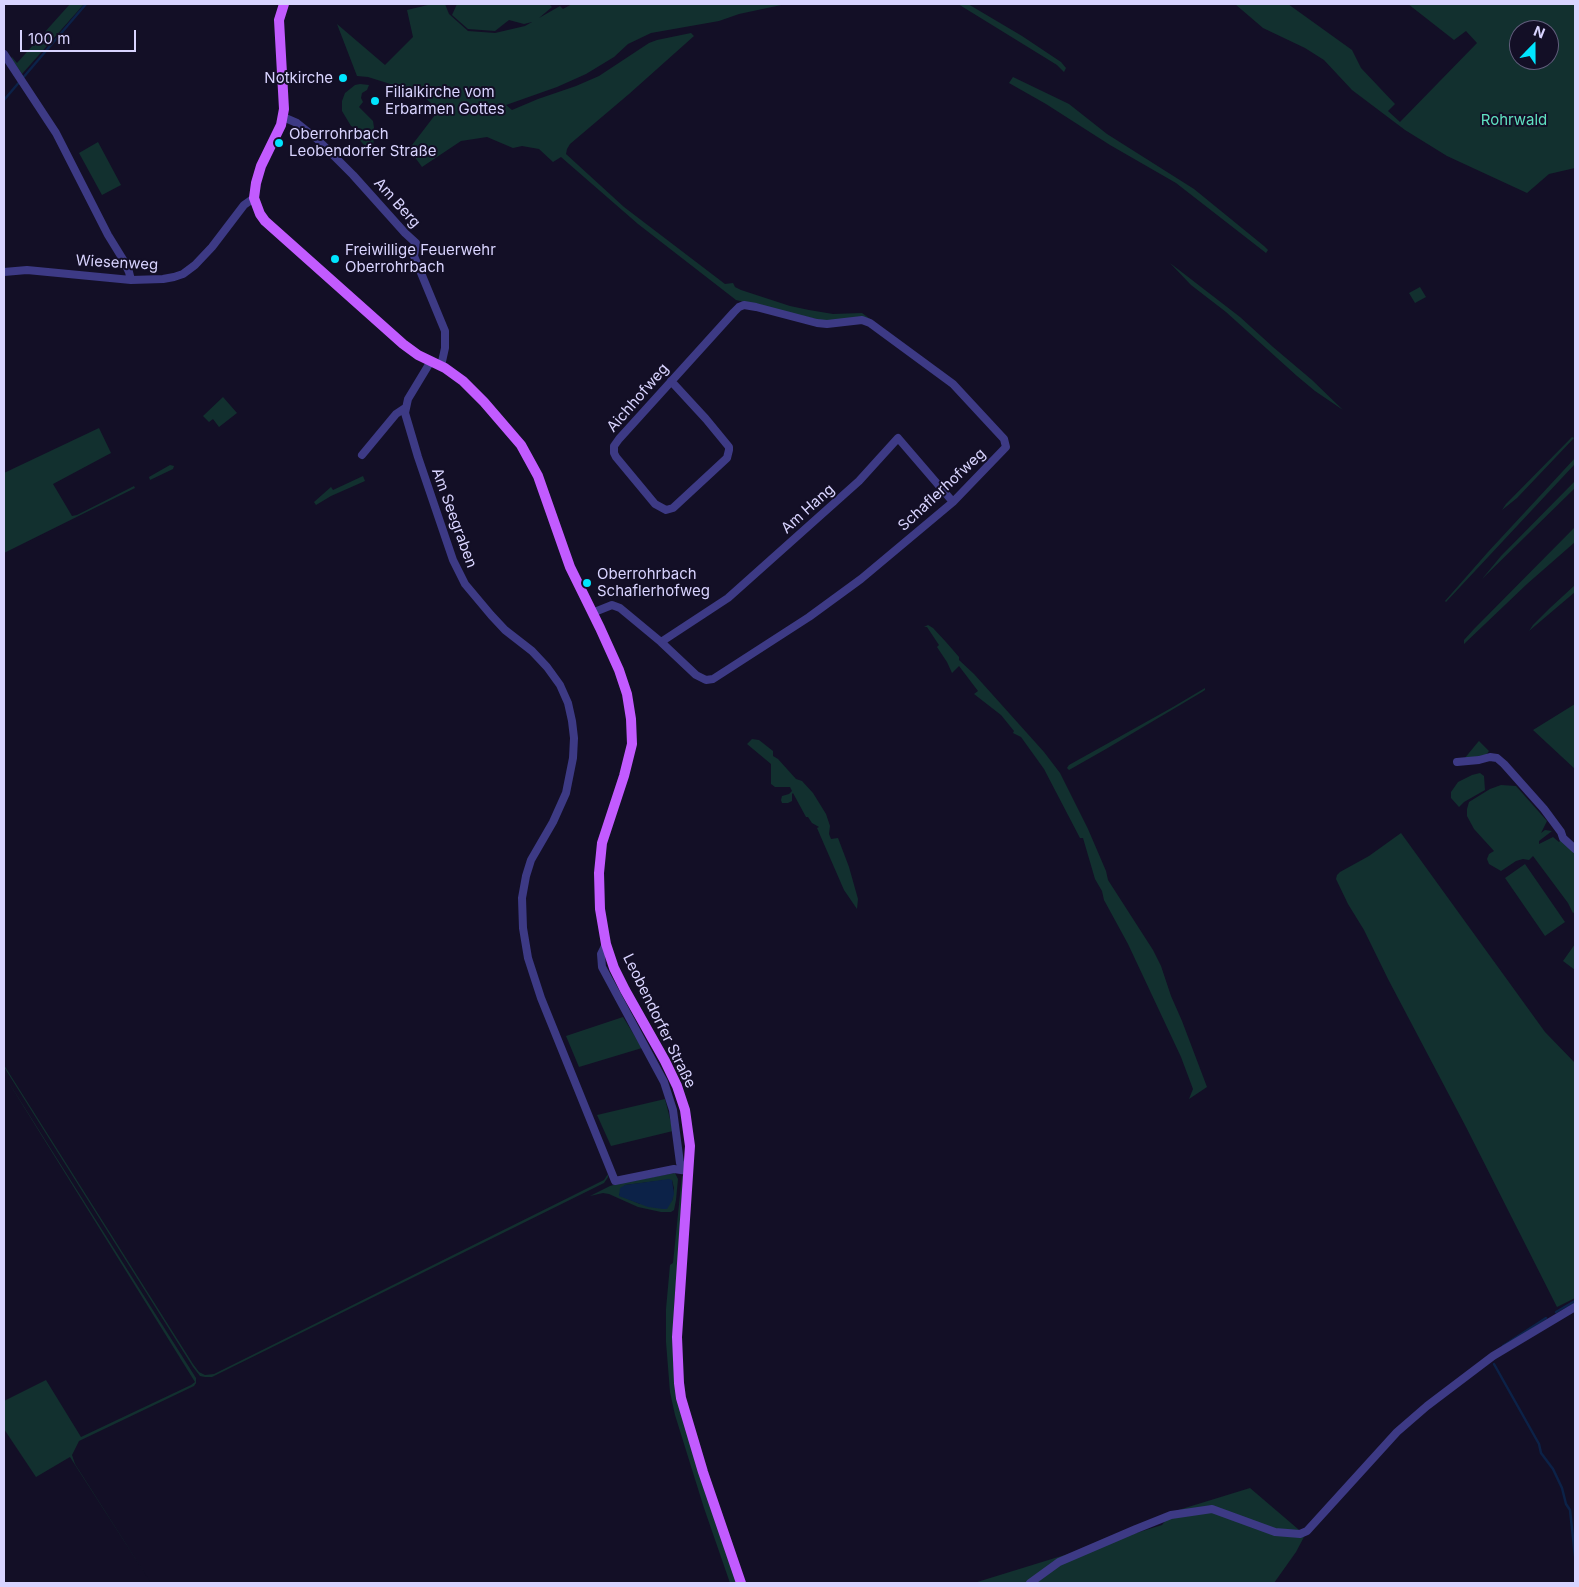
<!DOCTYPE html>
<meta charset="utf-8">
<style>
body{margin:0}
#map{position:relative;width:1579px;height:1587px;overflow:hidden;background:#130f26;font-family:Inter,sans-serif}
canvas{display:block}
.frame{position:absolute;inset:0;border:5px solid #d9d4ff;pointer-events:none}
.north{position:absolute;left:1509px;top:20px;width:50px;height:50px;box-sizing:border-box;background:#130f26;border:1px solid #625e7d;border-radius:50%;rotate:22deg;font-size:14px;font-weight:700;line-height:20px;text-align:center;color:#d9d4ff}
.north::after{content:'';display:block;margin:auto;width:18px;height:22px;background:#00e5ff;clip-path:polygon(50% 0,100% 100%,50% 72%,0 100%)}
.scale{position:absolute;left:20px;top:30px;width:116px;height:22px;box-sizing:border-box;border:2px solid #d9d4ff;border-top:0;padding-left:6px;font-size:15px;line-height:18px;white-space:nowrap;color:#d9d4ff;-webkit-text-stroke:4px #130f26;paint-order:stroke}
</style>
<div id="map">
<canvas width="1579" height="1587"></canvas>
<div class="frame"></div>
<div class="north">N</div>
<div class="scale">100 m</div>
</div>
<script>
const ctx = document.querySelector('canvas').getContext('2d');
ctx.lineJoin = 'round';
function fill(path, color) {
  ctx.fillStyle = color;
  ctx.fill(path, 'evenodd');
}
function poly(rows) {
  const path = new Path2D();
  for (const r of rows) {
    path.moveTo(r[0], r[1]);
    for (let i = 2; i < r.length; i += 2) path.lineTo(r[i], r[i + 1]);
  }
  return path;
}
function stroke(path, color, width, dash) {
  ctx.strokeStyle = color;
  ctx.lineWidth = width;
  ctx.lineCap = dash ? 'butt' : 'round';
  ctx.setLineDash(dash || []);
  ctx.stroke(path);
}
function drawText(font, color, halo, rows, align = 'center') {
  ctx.font = font + ' Inter,sans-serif';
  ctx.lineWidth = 4;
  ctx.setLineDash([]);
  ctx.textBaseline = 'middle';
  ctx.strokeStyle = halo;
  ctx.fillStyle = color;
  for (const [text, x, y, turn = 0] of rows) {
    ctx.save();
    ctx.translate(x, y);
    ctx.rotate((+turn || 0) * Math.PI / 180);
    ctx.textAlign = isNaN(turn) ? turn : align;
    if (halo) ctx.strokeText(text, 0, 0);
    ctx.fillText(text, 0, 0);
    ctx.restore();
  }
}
const green = poly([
 [70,4,84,4,22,74,11,58,12,57,17,63],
 [432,4,445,4,449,14,468,31,495,33,525,26,532,22,524,24,509,20,495,31,468,29,452,15,457,4,549,4,552,7,539,18,560,6,563,9,572,4,786,4,739,14,719,21,651,33,628,44,614,57,586,74,557,87,506,105,512,110,538,99,576,86,599,76,649,43,657,40,691,33,694,36,629,94,570,144,567,149,566,154,624,207,725,284,733,283,735,287,741,290,790,306,809,310,833,314,862,313,926,360,871,321,824,321,736,300,638,224,561,157,553,162,539,149,522,146,513,148,487,137,461,141,422,167,409,149,435,115,431,103,419,93,368,77,357,76,337,24,385,65,413,37,407,10],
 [958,4,968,4,1022,36,1061,62,1066,68,1064,72,1057,65],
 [1235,4,1288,4,1352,50,1361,68,1395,104,1388,111,1400,122,1477,43,1466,31,1454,40,1408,4,1575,4,1575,168,1549,174,1527,193,1447,156,1405,130,1352,90,1324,60,1305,48,1263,28],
 [1519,30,1549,30,1549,60,1519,60],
 [1013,77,1069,104,1107,134,1194,189,1264,246,1268,250,1266,253,1176,183,1110,145,1046,104,1009,83],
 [360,84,369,85,367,90,362,93,361,98,363,102,359,107,373,121,375,134,358,129,351,126,342,111,342,101,345,93,355,85],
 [353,132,374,138,373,146,379,156,363,144],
 [98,142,121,185,102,195,79,153],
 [1170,263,1240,317,1273,347,1312,380,1343,410,1315,391,1297,376,1226,312,1191,285],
 [1420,287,1426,297,1415,303,1409,293],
 [223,397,237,413,219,427,213,419,209,422,203,416],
 [99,428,111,453,53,484,72,516,77,515,134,486,135,488,4,553,4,473],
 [1572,437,1574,438,1517,498,1502,510,1506,504],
 [1575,458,1574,465,1446,602,1445,601,1488,552],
 [170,465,174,466,173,469,150,480,149,477],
 [363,476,365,481,331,496,316,505,314,502,331,487,333,490],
 [1575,481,1575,488,1482,579,1501,556],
 [1575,527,1575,542,1527,584,1464,644,1464,640,1474,629],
 [1575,585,1575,592,1529,631,1533,625,1550,608],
 [928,625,933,628,946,642,959,657,959,660,974,674,1044,752,1060,773,1088,829,1106,871,1108,880,1153,950,1161,966,1171,996,1182,1021,1207,1087,1189,1099,1193,1089,1181,1057,1128,944,1104,900,1102,891,1095,879,1083,838,1080,838,1044,769,1021,737,1013,733,1014,731,1001,715,974,694,978,691,959,666,952,673,947,662,937,647,939,645,927,627,924,627],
 [1205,688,1205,690,1202,692,1106,749,1069,770,1067,768,1069,765,1173,707],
 [1575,704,1575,769,1533,730],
 [752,739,759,740,773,751,773,756,778,759,796,779,802,781,813,793,826,814,830,826,829,834,831,839,838,838,849,867,858,899,857,909,844,890,817,828,819,827,812,823,808,817,806,817,793,793,792,794,792,801,788,803,782,803,781,800,782,796,789,794,792,791,790,787,775,787,771,784,771,764,747,744],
 [1479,741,1489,751,1486,755,1464,759,1478,742],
 [1480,773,1484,776,1485,790,1464,802,1459,807,1451,798,1451,792,1458,782,1472,775],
 [1501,785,1516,786,1547,821,1541,833,1545,830,1552,831,1539,841,1539,844,1553,837,1559,842,1561,840,1575,852,1575,912,1573,913,1568,903,1533,856,1529,860,1523,859,1516,861,1501,871,1489,864,1487,859,1489,854,1494,851,1474,829,1467,816,1467,809,1469,802,1490,789],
 [1401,833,1545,1032,1575,1063,1575,1298,1557,1307,1466,1127,1388,979,1364,930,1348,904,1336,879,1337,875,1340,872,1369,856],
 [1525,864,1565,922,1545,936,1505,878],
 [1575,944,1575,970,1563,961],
 [623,1017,642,1048,579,1067,566,1036],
 [4,1065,193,1364,199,1372,205,1375,214,1374,600,1182,604,1180,608,1174,608,1177,604,1183,218,1374,212,1377,205,1377,200,1376,193,1367,4,1067],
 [4,1075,196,1378,196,1383,194,1386,79,1441,72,1455,75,1464,151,1583,70,1457,36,1477,4,1429,4,1401,46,1380,81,1437,191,1385,195,1382],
 [665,1099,673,1131,611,1146,597,1115],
 [675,1173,678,1179,676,1200,674,1210,671,1212,661,1212,638,1207,609,1194,603,1193,590,1196,610,1186,620,1183],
 [666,1180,672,1180,674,1188,672,1201,640,1204,619,1195,625,1185],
 [682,1175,683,1176,678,1265,674,1303,673,1361,737,1583,730,1583,704,1508,675,1415,670,1392,666,1342,666,1309,670,1265,673,1263],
 [1250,1488,1305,1535,1296,1552,1274,1583,974,1583,1162,1525,1172,1512]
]);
const water = poly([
 [669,1179,672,1180,674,1194,672,1201,667,1209,663,1209,648,1207,619,1196,620,1188,625,1185]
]);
const stream = poly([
 [4,100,86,4],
 [1556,1312,1575,1301],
 [1503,1346,1546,1318],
 [1494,1364,1539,1444,1541,1453,1553,1469,1562,1488,1566,1504,1570,1510,1575,1556]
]);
const minor = poly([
 [4,54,56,133,108,235,124,261,129,272,131,280],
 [283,117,297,123,317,139,353,175,405,233,416,243,414,256,445,331,445,348,441,366],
 [4,272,27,270,131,280,163,279,174,277,183,274,195,265,212,247,244,205,254,198],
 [431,361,408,399,405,413,418,457,453,560,465,584,491,615,505,630,532,651,547,667,560,685,568,703,572,721,574,738,573,758,566,793,553,822,531,860,526,876,522,898,523,928,528,958,541,998,615,1181,674,1169,688,1171],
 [362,455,396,414,405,408],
 [592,613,612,605,620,608,661,642,696,675,706,680,713,679,809,617,861,579,953,502,1006,447,1004,439,953,384,870,323,862,320,827,324,817,323,756,307,744,305,739,307,734,312,619,439,614,446,614,453,616,457,655,504,666,510,673,508,727,458,729,450,729,447,706,419,671,381],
 [661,642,728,598,859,481,898,438,953,502],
 [1457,762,1479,760,1490,757,1497,758,1504,764,1544,809,1561,832,1563,838,1575,849],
 [606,944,601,954,602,967,664,1082,673,1110,680,1163,688,1171],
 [1030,1583,1059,1562,1136,1529,1171,1515,1212,1509,1275,1532,1300,1534,1307,1531,1397,1432,1427,1406,1493,1356,1575,1307]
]);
const major = poly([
 [284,4,279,20,284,109,281,125,261,166,256,183,254,198,260,214,265,221,403,344,418,355,445,368,463,381,484,402,521,445,538,476,570,567,600,628,619,670,627,694,631,719,632,744,624,776,602,843,599,873,600,909,606,944,614,968,625,990,665,1061,677,1086,685,1110,690,1146,677,1337,679,1383,681,1398,703,1472,741,1583]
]);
const markers = [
 [343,78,5,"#00e5ff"],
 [375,101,5,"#00e5ff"],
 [279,143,5,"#00e5ff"],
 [335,259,5,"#00e5ff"],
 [587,583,5,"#00e5ff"]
];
const poiNames = [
 ["Notkirche",333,78,"right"],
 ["Filialkirche vom",385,92],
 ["Erbarmen Gottes",385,109],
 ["Oberrohrbach",289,134],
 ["Leobendorfer Straße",289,151],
 ["Freiwillige Feuerwehr",345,250],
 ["Oberrohrbach",345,267],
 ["Oberrohrbach",597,574],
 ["Schaflerhofweg",597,591]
];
const parkNames = [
 ["Rohrwald",1514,120]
];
const streetNames = [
 ["Am Berg",397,203,48],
 ["Wiesenweg",117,263,3],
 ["Aichhofweg",638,398,-49],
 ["Schaflerhofweg",942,490,-43],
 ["Am Hang",808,509,-42],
 ["Am Seegraben",454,518,70],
 ["Leobendorfer Straße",659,1021,64]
];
fill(green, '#12302f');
fill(water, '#0c2248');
stroke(stream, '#0c2248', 2.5);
stroke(minor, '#3d3a85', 8);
stroke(major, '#c25bff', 10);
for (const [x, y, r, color] of markers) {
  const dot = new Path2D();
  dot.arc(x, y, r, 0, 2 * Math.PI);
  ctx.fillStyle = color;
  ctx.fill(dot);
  stroke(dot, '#130f26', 2);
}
drawText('15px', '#d9d4ff', '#130f26', poiNames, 'left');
drawText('15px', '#5fe0c0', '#130f26', parkNames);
drawText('15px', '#d9d4ff', '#130f26', streetNames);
</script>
